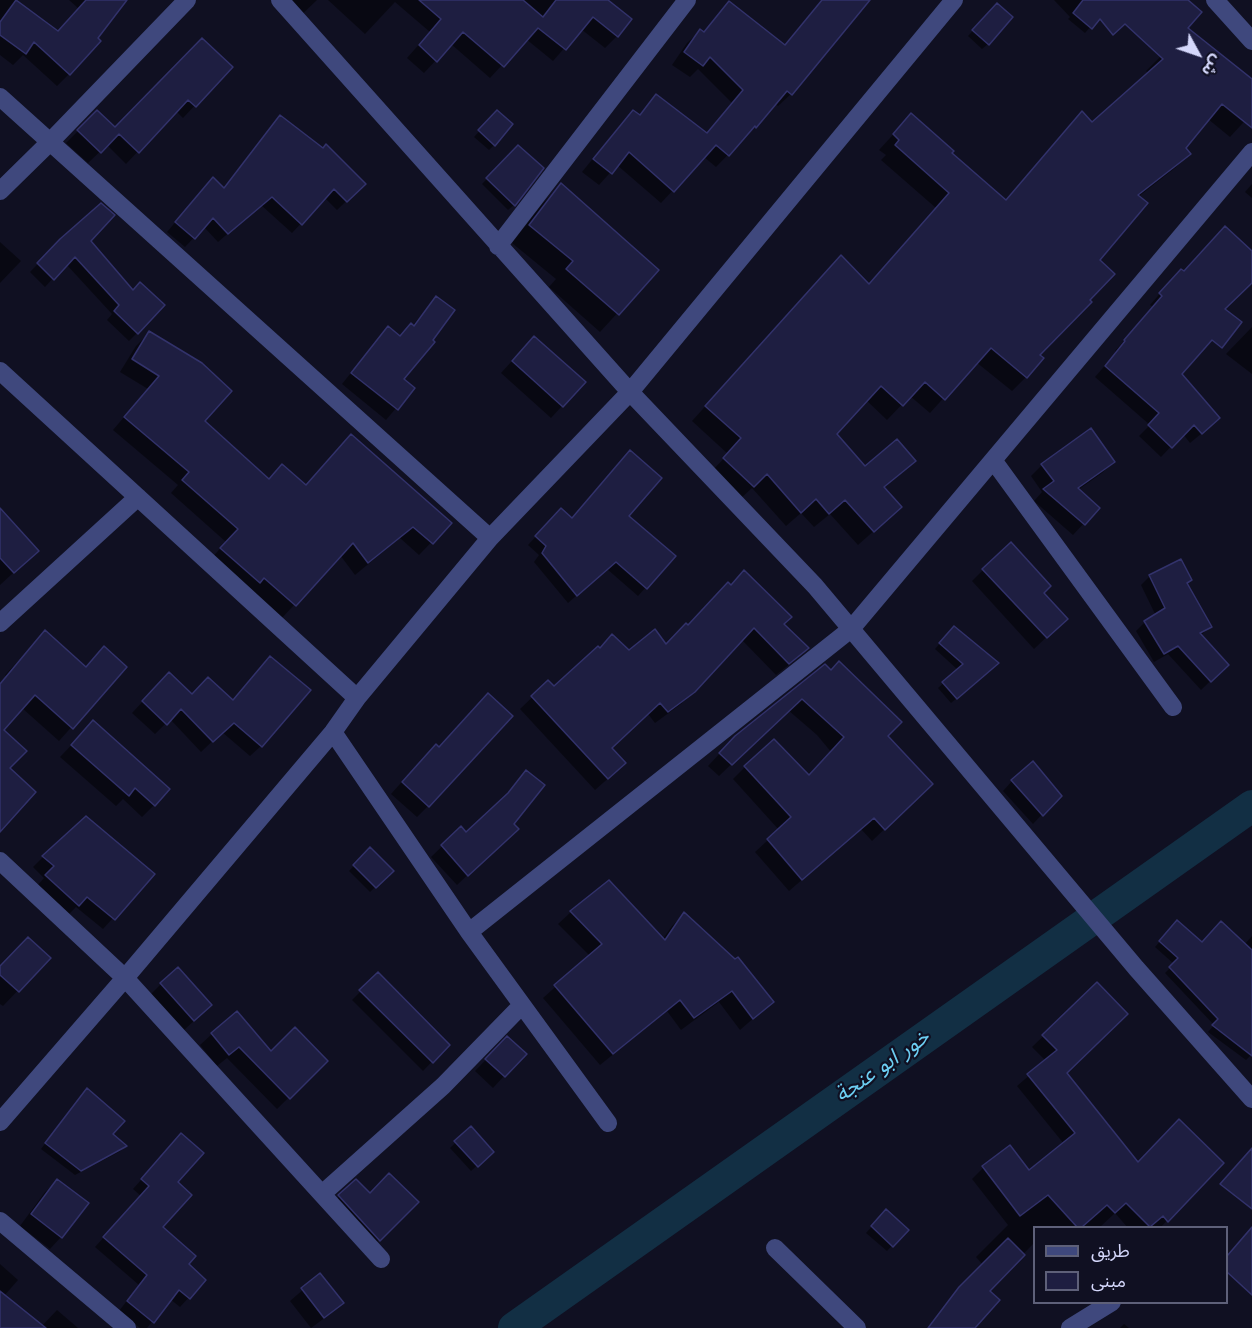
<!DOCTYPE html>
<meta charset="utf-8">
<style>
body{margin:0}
#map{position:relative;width:1252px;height:1328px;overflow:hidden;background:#101022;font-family:Jost,"Noto Sans Arabic",sans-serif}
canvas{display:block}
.legend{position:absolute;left:1033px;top:1226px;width:195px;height:78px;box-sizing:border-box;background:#101022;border:2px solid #5e6079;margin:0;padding:8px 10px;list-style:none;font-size:18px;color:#d4d7fb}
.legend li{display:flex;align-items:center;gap:12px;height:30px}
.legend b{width:30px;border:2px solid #5e6079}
.north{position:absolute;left:1168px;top:24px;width:60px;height:60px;-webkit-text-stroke:4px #101022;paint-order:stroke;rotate:130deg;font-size:16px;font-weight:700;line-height:24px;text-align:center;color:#d4d7fb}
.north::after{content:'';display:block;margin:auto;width:21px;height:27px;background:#d4d7fb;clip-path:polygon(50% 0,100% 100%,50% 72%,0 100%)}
</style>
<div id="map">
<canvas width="1252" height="1328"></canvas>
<ul class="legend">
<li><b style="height:8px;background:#3f487d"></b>طريق</li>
<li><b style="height:16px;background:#1e1e41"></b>مبنى</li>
</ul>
<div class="north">ش</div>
</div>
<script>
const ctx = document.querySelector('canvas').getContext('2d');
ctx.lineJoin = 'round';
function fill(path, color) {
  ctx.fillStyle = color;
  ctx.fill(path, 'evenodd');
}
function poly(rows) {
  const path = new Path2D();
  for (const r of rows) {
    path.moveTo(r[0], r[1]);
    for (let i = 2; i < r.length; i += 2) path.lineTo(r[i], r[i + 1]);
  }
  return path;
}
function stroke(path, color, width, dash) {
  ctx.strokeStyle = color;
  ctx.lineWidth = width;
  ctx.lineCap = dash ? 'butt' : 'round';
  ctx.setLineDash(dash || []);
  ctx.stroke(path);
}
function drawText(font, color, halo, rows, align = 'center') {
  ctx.font = font + ' Jost,"Noto Sans Arabic",sans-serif';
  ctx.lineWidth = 4.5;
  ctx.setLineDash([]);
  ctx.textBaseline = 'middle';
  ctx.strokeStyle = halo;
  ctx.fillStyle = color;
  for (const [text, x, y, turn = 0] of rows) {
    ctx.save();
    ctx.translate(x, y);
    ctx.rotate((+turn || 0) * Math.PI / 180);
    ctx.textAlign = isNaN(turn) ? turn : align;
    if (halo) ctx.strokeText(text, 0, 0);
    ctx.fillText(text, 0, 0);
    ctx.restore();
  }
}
const shadow = poly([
 [0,0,15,0,57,33,79,9,69,0,126,0,69,74,57,86,23,55,13,65,0,55],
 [283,0,317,0,293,23],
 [328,0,605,0,617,36,605,48,581,29,553,61,526,39,490,78,451,44,424,73,407,58,430,32,395,2,365,34],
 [822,0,848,0,791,94,778,106,775,103,755,127,716,167,704,157,661,203,617,165,599,185,582,172,621,124,633,112,638,116,657,96,706,134,732,103,698,69,690,77,672,65,687,43,700,31,703,33,729,3,784,46],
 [1054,0,1095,0,1105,10,1085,33,1068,19,1070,17],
 [1120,0,1186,0,1174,41,1252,80,1252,113,1230,137,1208,119,1185,148,1189,154,1175,168,1138,197,1026,377,1012,391,976,362,930,413,910,396,887,420,866,400,835,434,865,468,914,461,883,489,885,521,858,545,830,514,814,527,801,513,786,526,752,488,739,500,710,473,728,454,692,421,827,272,868,285,936,208,881,160,886,155,879,150,911,115,950,153,1004,201,1082,113,1092,124,1148,73,1146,71,1165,52],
 [997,5,988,44,982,49,968,36],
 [231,67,183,118,176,111,126,164,107,145,88,163,66,143,97,112,115,129],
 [497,112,494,145,489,150,474,137],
 [280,117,364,184,337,210,325,198,292,233,261,205,218,242,204,227,185,247,167,232,204,188,222,189],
 [518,147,514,205,508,210,482,184],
 [1252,184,1252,198,1245,192],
 [561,185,657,270,600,332,549,287,556,279,512,243,543,203],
 [61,240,89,241,137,333,129,341,107,320,112,314,66,264,45,287,30,272],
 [0,242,21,261,0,283],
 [1252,253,1252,268,1180,374,1207,429,1190,443,1183,434,1161,457,1139,436,1150,425,1095,377,1116,353,1115,351,1153,307,1150,305,1171,281,1183,272],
 [436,298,402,380,413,388,386,420,342,384,378,339,399,337,412,326],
 [1252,327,1252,374,1226,354],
 [149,333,203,421,268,480,305,486,450,523,419,555,400,538,355,575,340,555,282,618,209,561,226,542,171,493,178,485,113,430,148,389,120,372,136,346],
 [522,350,584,382,551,418,501,373],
 [1113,462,1102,473,1078,490,1098,508,1073,535,1034,501,1042,492,1031,476,1042,465],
 [0,510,24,563,0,585],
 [627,516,674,556,638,596,607,569,568,603,534,562,539,555,528,545,553,518,571,519],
 [983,570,1042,593,1054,630,1034,649,972,581],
 [1150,576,1190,580,1186,584,1210,627,1200,636,1227,665,1201,690,1168,654,1154,662,1136,631,1145,622,1156,616,1141,585],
 [782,624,807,648,795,660,776,675,741,639,681,704,655,723,648,714,610,748,612,775,595,790,520,709,548,682,554,688,629,652,666,646,674,637],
 [45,632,85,668,104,648,125,667,59,741,22,708,2,730,8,768,0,829,0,684,7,677,5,675],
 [949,633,992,669,951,703,938,688,958,670,935,649],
 [825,666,886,736,919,796,872,841,861,829,789,891,755,852,779,830,733,779,745,767,809,777,832,753,817,735,788,710,719,776,708,766,723,750],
 [260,669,261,746,250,756,222,732,201,752,170,719,155,734,132,713,158,685,192,696,232,701],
 [82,734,154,805,142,817,123,799,116,806,60,757],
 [439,748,428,806,417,817,391,794,424,757],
 [526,772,506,839,457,885,431,857,461,828,466,834,500,803],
 [1012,781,1060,795,1033,824,1003,791],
 [370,849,392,871,370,892,349,871],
 [43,857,153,874,103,929,76,907,67,916,36,887,44,878,33,867],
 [609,882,662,940,672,926,684,914,772,1002,740,1030,719,1002,681,1030,667,1011,600,1065,543,998,590,956,558,924,571,912],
 [1172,928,1202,944,1244,945,1252,936,1252,1054,1246,1060,1208,1032,1214,1025,1165,973,1174,964,1155,947],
 [49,958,3,1006,0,1004,0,968],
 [378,974,448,1045,423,1071,352,1000],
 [161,984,198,1017,182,1032,149,996],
 [1097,984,1065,1073,1138,1164,1194,1192,1160,1228,1152,1228,1151,1226,1149,1228,1128,1228,1115,1213,1099,1228,1034,1228,1034,1246,1033,1244,972,1307,983,1265,976,1257,1008,1225,972,1179,983,1168,1028,1172,1064,1144,1017,1086,1046,1061,1032,1047],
 [212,1034,270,1053,326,1061,277,1109,227,1058,217,1066,200,1045],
 [507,1038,504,1076,493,1088,475,1071],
 [82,1095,111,1134,125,1147,119,1152,75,1175,41,1149],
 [471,1128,492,1152,471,1171,450,1148],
 [172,1145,176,1183,161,1227,186,1264,204,1281,180,1307,170,1299,147,1328,140,1328,119,1311,139,1285,95,1247,141,1196,133,1189],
 [57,1181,61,1237,50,1249,20,1226,45,1192],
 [356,1181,370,1194,417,1202,367,1252,327,1208],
 [886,1211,907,1230,887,1251,866,1233],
 [0,1264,18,1280,4,1296,0,1311],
 [320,1275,342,1302,330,1314,311,1328,290,1301],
 [57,1310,78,1328,40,1328],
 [1124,1324,1129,1328,1120,1328]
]);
const canal = poly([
 [514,1328,1252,806]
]);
const building = poly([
 [16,0,58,31,86,0,127,0,98,38,101,41,70,75,34,42,26,54,0,35,0,22,16,0],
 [419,0,523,0,543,17,556,0,608,0,632,19,618,37,593,17,566,50,538,28,504,67,463,32,437,62,419,45,441,19,419,0],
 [822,0,870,0,792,95,787,91,756,128,755,126,729,156,716,145,674,192,629,152,612,174,593,159,633,110,640,115,656,94,707,133,743,90,710,57,703,66,684,52,700,29,704,32,729,1,785,45,822,0],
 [1083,0,1188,0,1202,12,1188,28,1252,79,1252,128,1222,104,1186,148,1191,154,1138,195,1148,203,1100,260,1115,274,1090,300,1092,302,1040,355,1044,358,1027,378,991,348,945,400,925,382,903,406,881,386,837,434,865,466,897,439,916,461,884,487,902,507,874,532,845,500,829,514,816,499,801,513,767,474,754,487,723,458,741,438,705,406,841,255,869,284,949,193,895,145,899,140,893,134,911,113,954,151,952,153,1006,200,1082,111,1092,122,1163,59,1125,24,1113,35,1100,19,1092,29,1073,13,1083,0],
 [997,3,1013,17,989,45,972,30,997,3],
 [202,38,233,67,196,107,188,100,139,153,119,134,101,153,77,130,97,110,115,127,202,38],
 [497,110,513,124,495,146,478,130,497,110],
 [280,115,323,148,326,144,366,184,347,202,334,189,302,225,272,197,228,234,213,218,195,239,175,222,213,177,224,188,280,115],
 [518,145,544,168,515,206,486,178,518,145],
 [561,183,659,270,619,315,566,269,573,261,529,225,561,183],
 [101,203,115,215,91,241,133,290,140,282,165,305,138,334,114,311,119,305,75,257,54,280,37,263,60,239,101,203],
 [1225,226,1252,251,1252,283,1225,309,1242,322,1222,348,1212,340,1182,374,1220,418,1202,434,1194,425,1172,448,1148,425,1159,413,1105,366,1125,341,1124,340,1162,296,1159,293,1181,269,1184,271,1225,226],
 [436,296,455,310,433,340,435,342,404,379,415,388,398,410,351,373,388,326,400,336,411,323,414,326,436,296],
 [149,331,202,363,232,391,205,421,269,479,282,464,306,485,351,434,452,523,433,544,413,527,368,563,353,543,296,606,264,578,260,583,220,548,238,529,182,480,189,472,124,417,159,376,132,359,149,331],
 [534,336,586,382,563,407,512,361,534,336],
 [1091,428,1115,462,1078,488,1100,508,1085,525,1043,489,1054,481,1041,464,1091,428],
 [630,450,662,478,629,516,676,556,647,589,616,562,577,596,542,553,546,546,535,536,561,508,572,518,630,450],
 [0,508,39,551,14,573,0,558,0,508],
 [1011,542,1051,586,1044,593,1068,619,1047,638,982,569,1011,542],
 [1181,559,1192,580,1187,583,1212,627,1200,633,1229,665,1211,682,1178,646,1164,654,1144,621,1165,608,1149,575,1181,559],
 [744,570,792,617,784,624,809,648,789,664,754,628,695,692,668,712,660,703,612,748,626,763,608,779,531,696,548,680,554,686,598,646,600,648,612,634,629,650,655,629,666,644,686,623,688,625,728,582,731,585,744,570],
 [954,626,999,663,957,699,942,682,963,664,939,643,954,626],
 [45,630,86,667,104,646,127,667,73,729,35,695,4,730,27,751,10,768,36,792,0,832,0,684,45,630],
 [270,656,311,690,262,747,234,723,213,742,181,709,167,725,142,701,169,672,192,694,208,677,233,700,270,656],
 [839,661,902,722,888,736,933,784,885,830,874,818,802,880,767,839,791,817,744,766,774,739,809,775,844,737,802,699,732,765,719,753,735,736,825,664,831,670,839,661],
 [488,693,513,716,429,807,402,782,436,744,439,747,488,693],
 [93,720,170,789,155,806,135,788,129,796,71,745,93,720],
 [1033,761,1062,796,1043,816,1011,780,1033,761],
 [526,770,545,785,514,824,519,829,468,876,441,845,461,826,466,832,508,793,526,770],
 [86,816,155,874,115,920,87,897,79,906,45,875,54,866,42,856,86,816],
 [370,847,394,871,376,888,353,865,370,847],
 [609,880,665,940,684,912,735,959,738,957,774,1002,753,1019,732,991,694,1018,680,1000,613,1054,554,985,602,944,570,911,609,880],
 [1177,920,1202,942,1221,921,1252,950,1252,1056,1212,1025,1218,1019,1169,967,1178,958,1159,941,1177,920],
 [28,937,51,958,19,992,0,975,0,966,28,937],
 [178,967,212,1005,194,1021,160,983,178,967],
 [378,972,450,1045,433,1063,359,990,378,972],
 [1097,982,1128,1014,1067,1073,1138,1162,1179,1119,1224,1163,1168,1222,1163,1216,1150,1227,1126,1203,1115,1213,1107,1205,1082,1227,1077,1227,1048,1195,1020,1216,982,1166,1010,1145,1029,1170,1075,1133,1027,1074,1057,1050,1042,1035,1097,982],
 [237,1011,271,1051,295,1027,328,1061,290,1099,239,1047,229,1055,211,1033,237,1011],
 [507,1036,527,1054,505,1077,485,1059,507,1036],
 [87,1088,125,1121,113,1134,127,1146,81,1171,45,1143,87,1088],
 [471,1126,494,1152,478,1167,454,1141,471,1126],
 [181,1133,204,1153,178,1182,192,1195,163,1227,196,1256,189,1264,206,1280,190,1299,179,1290,154,1323,127,1301,147,1275,103,1237,149,1186,141,1179,181,1133],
 [1252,1148,1252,1209,1220,1184,1252,1148],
 [389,1173,419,1202,380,1241,338,1195,356,1179,370,1193,389,1173],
 [57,1179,89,1203,62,1238,31,1214,57,1179],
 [886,1209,909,1230,893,1247,871,1226,886,1209],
 [1252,1227,1252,1295,1227,1272,1227,1256,1252,1227],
 [1008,1238,1025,1255,990,1291,1000,1300,975,1328,928,1328,959,1287,1008,1238],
 [320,1273,344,1303,324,1318,301,1288,320,1273],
 [0,1291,46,1328,0,1328,0,1291]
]);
const minor = poly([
 [280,0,630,392,815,586,1136,968,1252,1099],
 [1215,0,1252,41],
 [0,97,490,538],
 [0,191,49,143,187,0],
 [498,246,687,0],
 [0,371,357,698],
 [993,460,1173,707],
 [0,623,138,497],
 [333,732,469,932,608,1123],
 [0,861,125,978,381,1259],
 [469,932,851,629,1252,152],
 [0,1122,125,978,333,732,357,698,490,538,630,392,954,0],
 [322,1194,443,1086,522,1005],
 [0,1221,127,1328],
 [775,1248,857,1328],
 [1070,1328,1112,1302]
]);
const waterNames = [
 ["خور ابو عنجة",883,1067,-35]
];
fill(shadow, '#0007');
stroke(canal, '#122f44', 32);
fill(building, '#1e1e41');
stroke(building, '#32326b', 1.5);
stroke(minor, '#3f487d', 18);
drawText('italic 22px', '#6ccef2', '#101022', waterNames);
</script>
